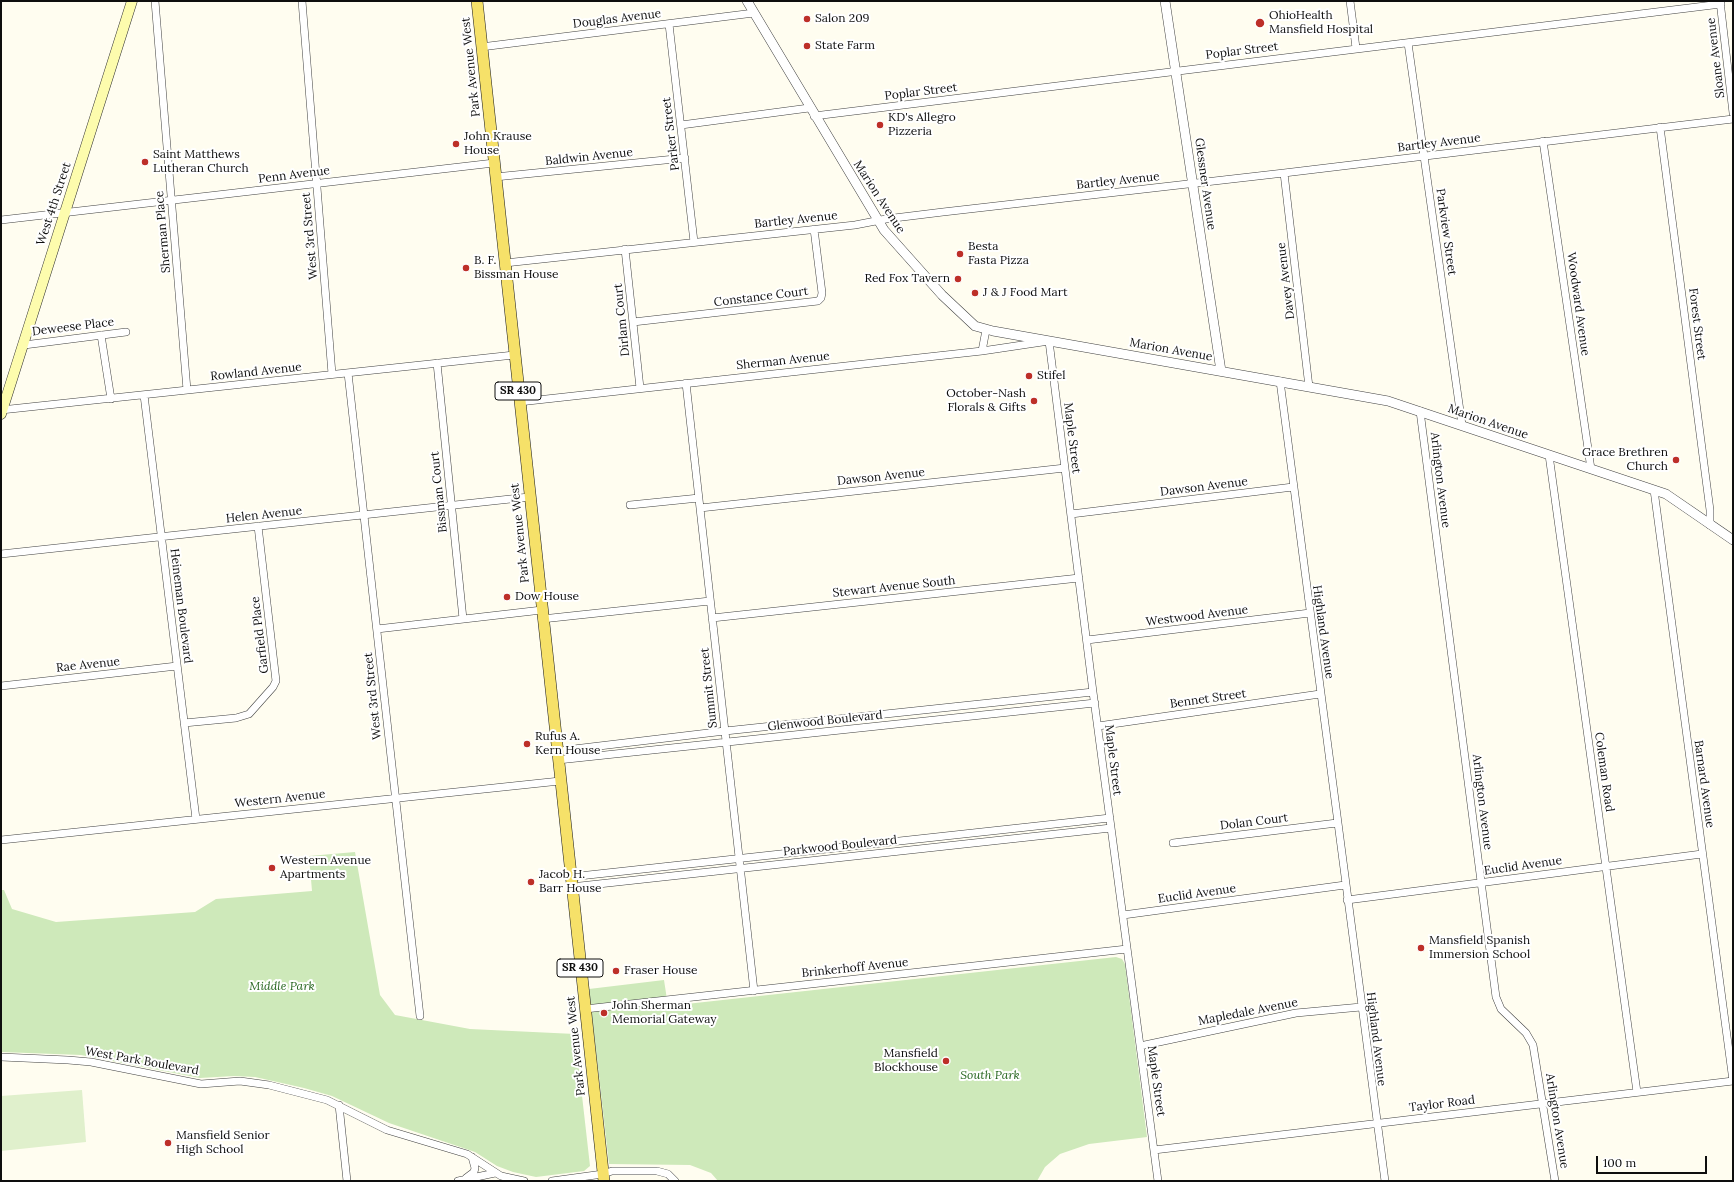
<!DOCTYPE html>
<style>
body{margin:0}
#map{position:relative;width:1734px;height:1182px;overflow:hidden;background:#fffdf0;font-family:Lora,serif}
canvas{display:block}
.frame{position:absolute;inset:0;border:2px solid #0e0e0e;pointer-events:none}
.scale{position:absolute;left:1596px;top:1156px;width:111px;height:18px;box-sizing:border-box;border:2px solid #0e0e0e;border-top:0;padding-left:5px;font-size:12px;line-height:14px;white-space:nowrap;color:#0e0e0e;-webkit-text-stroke:3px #fff;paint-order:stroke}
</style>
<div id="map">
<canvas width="1734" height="1182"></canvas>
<div class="frame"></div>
<div class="scale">100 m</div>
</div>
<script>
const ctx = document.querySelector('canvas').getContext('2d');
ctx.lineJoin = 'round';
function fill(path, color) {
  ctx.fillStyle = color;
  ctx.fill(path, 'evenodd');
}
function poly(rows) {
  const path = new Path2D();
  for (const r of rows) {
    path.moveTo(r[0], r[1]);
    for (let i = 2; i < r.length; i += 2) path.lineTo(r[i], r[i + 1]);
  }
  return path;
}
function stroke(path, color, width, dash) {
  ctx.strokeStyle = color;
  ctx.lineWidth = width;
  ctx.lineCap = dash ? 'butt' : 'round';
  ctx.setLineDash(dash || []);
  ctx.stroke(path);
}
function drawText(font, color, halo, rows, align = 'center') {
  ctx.font = font + ' Lora,serif';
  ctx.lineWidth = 4;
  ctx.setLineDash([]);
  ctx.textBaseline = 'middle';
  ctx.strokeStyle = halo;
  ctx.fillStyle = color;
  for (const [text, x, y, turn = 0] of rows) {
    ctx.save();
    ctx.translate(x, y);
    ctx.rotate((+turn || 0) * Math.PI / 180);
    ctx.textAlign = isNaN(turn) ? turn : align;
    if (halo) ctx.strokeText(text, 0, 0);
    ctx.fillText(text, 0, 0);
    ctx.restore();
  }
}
const green = poly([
 [355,852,380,995,395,1015,470,1029,575,1034,590,1166,584,1171,536,1177,513,1172,497,1166,475,1152,389,1123,332,1096,304,1088,255,1077,234,1076,200,1078,81,1055,1,1052,1,890,4,890,12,909,56,922,195,912,216,899,312,891,309,856],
 [1116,957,1122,959,1125,964,1147,1137,1089,1144,1060,1154,1045,1167,1037,1181,718,1181,711,1173,690,1165,609,1164,589,989,664,980,668,1006]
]);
const pitch = poly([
 [82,1090,86,1142,1,1151,1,1096]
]);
const minor = poly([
 [155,1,187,390],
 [302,1,332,374],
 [1350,1,1356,48],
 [1720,1,1733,113],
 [669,24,694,242],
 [1408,43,1462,425],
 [481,47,754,13],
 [814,116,1721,4],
 [681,125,809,108],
 [1660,127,1710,510,1710,525],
 [1543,141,1591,469],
 [1284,173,1309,387],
 [495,177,685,158],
 [1,220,494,163],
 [625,249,640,388],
 [505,263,855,225,886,219,943,212,1284,173,1733,119],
 [633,322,818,301,821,298,822,293,814,229],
 [101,335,111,399],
 [24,345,126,332],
 [982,351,986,330],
 [437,363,463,619],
 [348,373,420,1016],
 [1280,381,1385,1181],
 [686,383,754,991],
 [144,395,196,819],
 [519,402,982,351,1049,341,1093,692,1158,1181],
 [1,410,514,355],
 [1420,411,1496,997,1501,1009,1526,1033,1533,1045,1555,1181],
 [1549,455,1637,1092],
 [1654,490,1733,1081],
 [630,505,699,498],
 [700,508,1065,468],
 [1071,514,1293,487],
 [1,554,529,497],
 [712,618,1079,578],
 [542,619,710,601],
 [377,629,542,610],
 [1087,640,1310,613],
 [1,686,177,666],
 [184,723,236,718,249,714,273,687,276,681,258,526],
 [1098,726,1320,694],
 [557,751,725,731,1093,692],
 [558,760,1095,703],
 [1,840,560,781],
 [1173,843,1337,823],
 [570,877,1110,818],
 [571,887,1111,828],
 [1347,900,1702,854],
 [1123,915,1345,885],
 [585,1009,1127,949],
 [1140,1046,1296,1013,1361,1007],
 [1,1057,68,1060,91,1062,201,1084,240,1081,269,1085,327,1100,387,1130,467,1154,501,1176,524,1181],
 [339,1105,347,1181],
 [1154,1150,1733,1081],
 [466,1178,474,1172,475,1168,472,1157],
 [458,1181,495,1173],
 [552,1181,603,1174,612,1171,657,1171,668,1174,675,1181]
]);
const tertiary = poly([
 [747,1,884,230,942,295,975,326,993,331,1388,401,1666,494,1733,540],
 [1165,1,1221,371]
]);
const secondary = poly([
 [1,414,132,1]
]);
const primary = poly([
 [477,1,604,1181]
]);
const markers = [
 [807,19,4,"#bd2f28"],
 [1260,23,5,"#bd2f28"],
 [807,46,4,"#bd2f28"],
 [880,125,4,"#bd2f28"],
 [456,144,4,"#bd2f28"],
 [145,162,4,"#bd2f28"],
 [960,254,4,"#bd2f28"],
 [466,268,4,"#bd2f28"],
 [958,279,4,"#bd2f28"],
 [975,293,4,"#bd2f28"],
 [1029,376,4,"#bd2f28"],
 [1034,401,4,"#bd2f28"],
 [1676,460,4,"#bd2f28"],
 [507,597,4,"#bd2f28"],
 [527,744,4,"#bd2f28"],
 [272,868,4,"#bd2f28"],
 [531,882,4,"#bd2f28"],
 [1421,948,4,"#bd2f28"],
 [616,971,4,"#bd2f28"],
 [604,1013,4,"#bd2f28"],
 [946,1061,4,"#bd2f28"],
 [168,1143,4,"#bd2f28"]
];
const shields = [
 [518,391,46],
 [580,968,46]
];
const shieldNames = [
 ["SR 430",518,391],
 ["SR 430",580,968]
];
const poiNames = [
 ["OhioHealth",1269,16],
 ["Mansfield Hospital",1269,30],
 ["Salon 209",815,19],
 ["State Farm",815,46],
 ["KD's Allegro",888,118],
 ["Pizzeria",888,132],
 ["John Krause",464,137],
 ["House",464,151],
 ["Saint Matthews",153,155],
 ["Lutheran Church",153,169],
 ["Besta",968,247],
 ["Fasta Pizza",968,261],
 ["B. F.",474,261],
 ["Bissman House",474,275],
 ["Red Fox Tavern",950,279,"right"],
 ["J & J Food Mart",983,293],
 ["Stifel",1037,376],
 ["October-Nash",1026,394,"right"],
 ["Florals & Gifts",1026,408,"right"],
 ["Grace Brethren",1668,453,"right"],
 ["Church",1668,467,"right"],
 ["Dow House",515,597],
 ["Rufus A.",535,737],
 ["Kern House",535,751],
 ["Western Avenue",280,861],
 ["Apartments",280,875],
 ["Jacob H.",539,875],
 ["Barr House",539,889],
 ["Mansfield Spanish",1429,941],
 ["Immersion School",1429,955],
 ["Fraser House",624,971],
 ["John Sherman",612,1006],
 ["Memorial Gateway",612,1020],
 ["Mansfield",938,1054,"right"],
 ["Blockhouse",938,1068,"right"],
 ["Mansfield Senior",176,1136],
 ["High School",176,1150]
];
const streetNames = [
 ["Douglas Avenue",617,19,-7],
 ["Poplar Street",1242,51,-7],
 ["Sloane Avenue",1716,58,-97],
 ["Park Avenue West",471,67,-96],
 ["Poplar Street",921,92,-7],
 ["Parker Street",671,134,-97],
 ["Bartley Avenue",1439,143,-7],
 ["Baldwin Avenue",589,157,-6],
 ["Penn Avenue",294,175,-7],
 ["Bartley Avenue",1118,181,-6],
 ["Glessner Avenue",1205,184,82],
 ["Marion Avenue",879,197,57],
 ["West 4th Street",54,204,-72],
 ["Bartley Avenue",796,220,-6],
 ["Sherman Place",163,232,-95],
 ["Parkview Street",1446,232,82],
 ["West 3rd Street",310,236,-95],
 ["Davey Avenue",1286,281,-97],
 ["Constance Court",761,297,-7],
 ["Woodward Avenue",1578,304,82],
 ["Dirlam Court",622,320,-96],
 ["Forest Street",1697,324,83],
 ["Deweese Place",73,327,-7],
 ["Marion Avenue",1171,350,10],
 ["Sherman Avenue",783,361,-6],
 ["Rowland Avenue",256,372,-6],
 ["Marion Avenue",1488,422,19],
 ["Maple Street",1072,438,83],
 ["Dawson Avenue",881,477,-6],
 ["Arlington Avenue",1440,480,83],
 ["Dawson Avenue",1204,487,-7],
 ["Bissman Court",439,492,-96],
 ["Helen Avenue",264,515,-6],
 ["Park Avenue West",520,533,-96],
 ["Stewart Avenue South",894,587,-6],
 ["Heineman Boulevard",181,606,83],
 ["Westwood Avenue",1197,616,-7],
 ["Highland Avenue",1323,632,82],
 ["Garfield Place",260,635,-97],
 ["Rae Avenue",88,665,-6],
 ["Summit Street",709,688,-96],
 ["West 3rd Street",373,696,-96],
 ["Bennet Street",1208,699,-8],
 ["Glenwood Boulevard",825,721,-6],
 ["Maple Street",1113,760,83],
 ["Coleman Road",1604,772,82],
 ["Barnard Avenue",1704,784,82],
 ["Western Avenue",280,799,-6],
 ["Arlington Avenue",1482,802,83],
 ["Dolan Court",1254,822,-7],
 ["Parkwood Boulevard",840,846,-6],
 ["Euclid Avenue",1523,866,-8],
 ["Euclid Avenue",1197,894,-8],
 ["Brinkerhoff Avenue",855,968,-6],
 ["Mapledale Avenue",1248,1012,-11],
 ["Highland Avenue",1376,1039,83],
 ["Park Avenue West",576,1046,-96],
 ["West Park Boulevard",142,1061,10],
 ["Maple Street",1156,1081,82],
 ["Taylor Road",1442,1104,-7],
 ["Arlington Avenue",1557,1121,81]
];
const parkNames = [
 ["Middle Park",282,987],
 ["South Park",990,1076]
];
fill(green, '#cee9ba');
fill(pitch, '#e0f0cc');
stroke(minor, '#414141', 8);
stroke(tertiary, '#414141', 10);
stroke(secondary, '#303030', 11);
stroke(primary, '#1f1f1f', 12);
stroke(minor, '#fff', 7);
stroke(tertiary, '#fff', 9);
stroke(secondary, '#fdfcad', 10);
stroke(primary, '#f6e169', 11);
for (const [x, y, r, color] of markers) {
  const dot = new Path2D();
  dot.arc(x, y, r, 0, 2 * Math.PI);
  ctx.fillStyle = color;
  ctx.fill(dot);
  stroke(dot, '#fff', 1.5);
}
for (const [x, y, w] of shields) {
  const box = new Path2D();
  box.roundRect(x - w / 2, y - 9, w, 18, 3);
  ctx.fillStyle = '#fff';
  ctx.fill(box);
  stroke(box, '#0e0e0e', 1);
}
drawText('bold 11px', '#0e0e0e', null, shieldNames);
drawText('12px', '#0e0e0e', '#fff', poiNames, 'left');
drawText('12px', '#0e0e0e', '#fff', streetNames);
drawText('italic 12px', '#27661f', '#fff', parkNames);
</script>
